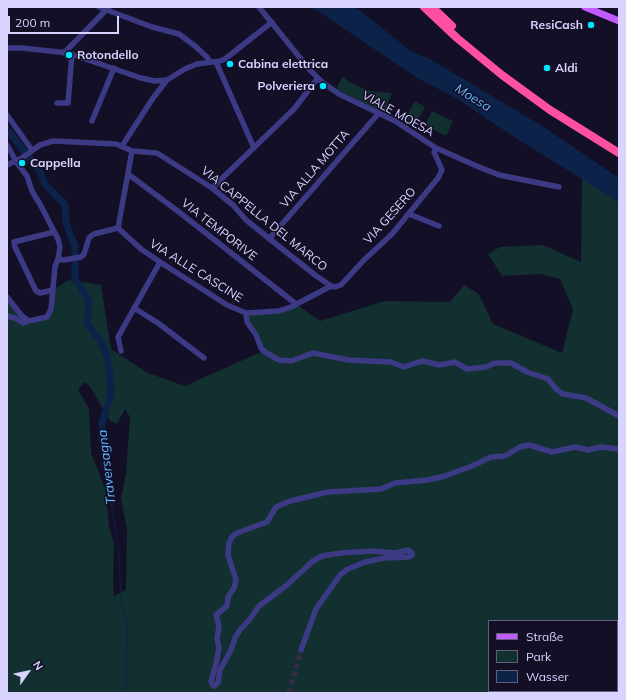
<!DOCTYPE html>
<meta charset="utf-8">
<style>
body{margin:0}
#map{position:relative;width:626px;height:700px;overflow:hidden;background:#130f26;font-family:Mulish,sans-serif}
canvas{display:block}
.frame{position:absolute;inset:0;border:8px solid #d9d4ff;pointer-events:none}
.legend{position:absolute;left:488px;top:620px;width:130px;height:72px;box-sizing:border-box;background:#130f26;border:1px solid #625e7d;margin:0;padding:5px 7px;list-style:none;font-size:12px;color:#d9d4ff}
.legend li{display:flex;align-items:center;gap:8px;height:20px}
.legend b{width:20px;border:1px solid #625e7d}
.north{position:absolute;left:8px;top:652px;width:40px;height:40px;-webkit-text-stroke:3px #130f26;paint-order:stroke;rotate:57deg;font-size:11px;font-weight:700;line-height:16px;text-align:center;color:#d9d4ff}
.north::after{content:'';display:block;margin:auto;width:14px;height:18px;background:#d9d4ff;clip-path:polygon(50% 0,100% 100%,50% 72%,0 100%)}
.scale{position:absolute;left:8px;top:16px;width:111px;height:18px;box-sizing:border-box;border:2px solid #d9d4ff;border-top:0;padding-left:5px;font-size:12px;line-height:14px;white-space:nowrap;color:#d9d4ff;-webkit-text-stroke:3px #130f26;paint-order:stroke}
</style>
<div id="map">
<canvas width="626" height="700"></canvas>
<div class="frame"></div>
<ul class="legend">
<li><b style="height:5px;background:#c25bff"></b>Straße</li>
<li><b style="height:11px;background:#12302f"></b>Park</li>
<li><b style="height:11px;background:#0c2248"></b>Wasser</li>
</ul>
<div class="north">N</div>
<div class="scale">200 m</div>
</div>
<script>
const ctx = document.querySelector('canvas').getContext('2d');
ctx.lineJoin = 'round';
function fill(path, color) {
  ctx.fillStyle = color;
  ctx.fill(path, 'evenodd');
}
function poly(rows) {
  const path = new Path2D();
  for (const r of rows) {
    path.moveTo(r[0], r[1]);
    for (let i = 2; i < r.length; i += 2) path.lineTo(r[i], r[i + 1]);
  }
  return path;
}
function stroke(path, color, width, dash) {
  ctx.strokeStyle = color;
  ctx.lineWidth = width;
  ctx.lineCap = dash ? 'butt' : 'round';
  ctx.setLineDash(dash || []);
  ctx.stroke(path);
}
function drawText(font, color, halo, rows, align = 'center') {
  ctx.font = font + ' Mulish,sans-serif';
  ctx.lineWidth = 3;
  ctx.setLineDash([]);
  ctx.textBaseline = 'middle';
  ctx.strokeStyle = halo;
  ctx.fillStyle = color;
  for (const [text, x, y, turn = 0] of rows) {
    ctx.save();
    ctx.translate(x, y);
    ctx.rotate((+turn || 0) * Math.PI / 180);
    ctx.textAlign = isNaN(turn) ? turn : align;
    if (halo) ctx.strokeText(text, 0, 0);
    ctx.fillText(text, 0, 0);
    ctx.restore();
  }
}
const green = poly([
 [343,76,347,81,367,90,376,92,392,93,384,112,382,112,336,89],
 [415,101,425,107,415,125,405,119],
 [432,111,453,121,446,136,425,125],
 [582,179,619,202,619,693,7,693,7,302,14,306,27,320,46,318,53,290,69,280,101,285,111,349,148,373,185,386,263,351,246,313,279,311,296,304,320,321,385,301,450,302,464,285,479,294,493,324,562,353,573,309,560,279,540,274,502,276,488,254,500,247,543,245,581,262],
 [85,382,91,388,110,421,117,424,125,409,130,417,126,474,121,498,127,530,126,590,114,596,113,585,114,543,109,527,105,488,91,453,89,409,78,389],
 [489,621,617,621,617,691,489,691]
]);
const water = poly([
 [312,7,354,7,362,12,411,51,428,58,539,124,619,178,619,202,517,139,456,98,417,78]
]);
const stream = poly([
 [102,440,119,554,121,601,127,624,126,693]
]);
const river = poly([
 [7,129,40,172,45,184,65,205,66,223,75,246,75,278,86,296,89,304,87,324,99,339,107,356,110,374,111,395,102,423,102,440]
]);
const minorTunnel = poly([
 [289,693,301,650]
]);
const minor = poly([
 [99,7,152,27,179,34,195,46,207,57,210,62],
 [259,7,309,69,322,82,339,94,395,121,436,148,479,167,499,175,559,187],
 [7,48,22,48,68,53,141,78,155,81,167,80],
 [64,53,109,7],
 [216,62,254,148],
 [57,103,68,103,72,54],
 [7,115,32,150],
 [92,121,114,68],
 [7,145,17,163,27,176,32,191,41,206,58,239,60,247,58,259,64,260,81,257,84,254,89,238,91,236,94,234,118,228],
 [122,146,153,98,167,80,185,69,197,64,220,61,225,59,272,22],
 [7,165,22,158,40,145,53,141,116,144,132,151,157,153,212,188,233,205,246,220,315,275,331,286,335,287,341,285,364,260,392,234,438,178,442,170,434,152,436,148],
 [128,174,179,212,296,304],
 [212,188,294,109,318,78],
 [409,214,439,226],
 [118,228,141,249,160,262,227,305,246,313,279,311,291,307,331,286],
 [118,228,132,151],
 [269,239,378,114],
 [53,290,40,293,36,291,15,247,14,242,54,232],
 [7,297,22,316,29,321,47,317,51,309,55,267,58,259],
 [134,308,158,323,204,358],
 [246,313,247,322,256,335,261,348,265,352,279,360,291,361,313,353,348,360,391,362,404,367,422,361,440,365,455,362,467,369,486,367,495,363,511,363,527,372,548,379,556,389,563,394,586,398,619,416],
 [7,316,15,318,23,323,29,321],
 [121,351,118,337,160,262],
 [301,650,316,609,340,575,348,569,365,562,384,558,409,557,412,555,412,553,408,550,396,553,371,551,341,553,322,556,313,561,287,585,259,606,250,619,240,630,235,638,231,650,220,670,218,683,214,686,212,684,211,681,216,664,219,648,217,638,219,626,216,615,227,606,228,597,234,588,236,580,228,555,229,543,232,537,237,533,267,522,276,507,290,501,328,492,381,489,395,483,428,480,445,476,472,466,491,457,505,456,520,447,529,445,552,452,575,447,588,450,601,447,619,449]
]);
const major = poly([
 [585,7,619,21]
]);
const highway = poly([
 [424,7,457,38,502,75,550,110,619,153],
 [432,7,452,26]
]);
const markers = [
 [591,25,4,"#00e5ff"],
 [69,55,4,"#00e5ff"],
 [230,64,4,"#00e5ff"],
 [547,68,4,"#00e5ff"],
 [323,86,4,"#00e5ff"],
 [22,163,4,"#00e5ff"]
];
const poiNames = [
 ["ResiCash",583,25,"right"],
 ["Rotondello",77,55],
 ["Cabina elettrica",238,64],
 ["Aldi",555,68],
 ["Polveriera",315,86,"right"],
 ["Cappella",30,163]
];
const streetNames = [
 ["VIALE MOESA",398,114,29],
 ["VIA ALLA MOTTA",315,169,-49],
 ["VIA GESERO",390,216,-48],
 ["VIA CAPPELLA DEL MARCO",264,219,39],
 ["VIA TEMPORIVE",219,230,38],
 ["VIA ALLE CASCINE",196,271,32]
];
const waterNames = [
 ["Moesa",473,98,32],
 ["Traversagna",107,467,-97]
];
fill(green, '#12302f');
fill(water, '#0c2248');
stroke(stream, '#0c2248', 1);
stroke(river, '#0c2248', 7);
stroke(minorTunnel, '#312d47', 5.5, [5.5, 3]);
stroke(minor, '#3d3a85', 5.5);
stroke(major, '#c25bff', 7);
stroke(highway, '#ff4fa3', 8);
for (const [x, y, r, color] of markers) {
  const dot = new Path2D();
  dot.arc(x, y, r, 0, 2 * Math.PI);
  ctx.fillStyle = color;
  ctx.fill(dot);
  stroke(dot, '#130f26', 1.5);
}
drawText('bold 12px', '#d9d4ff', '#130f26', poiNames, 'left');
drawText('12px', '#d9d4ff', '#130f26', streetNames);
drawText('italic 13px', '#62b6ff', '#130f26', waterNames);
</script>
